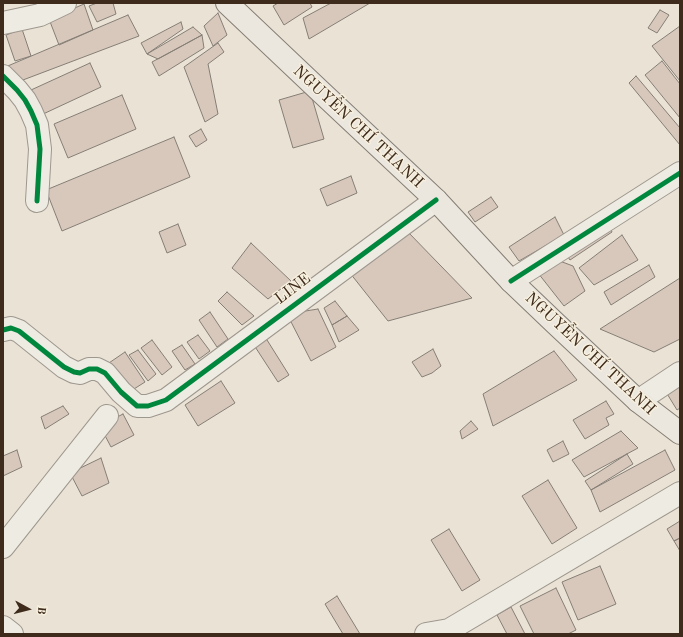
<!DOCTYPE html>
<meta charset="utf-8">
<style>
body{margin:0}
#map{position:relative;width:683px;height:637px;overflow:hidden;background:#eae3d5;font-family:"Old Standard TT",serif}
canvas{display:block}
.frame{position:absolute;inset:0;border:4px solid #3e2b1b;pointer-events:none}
.north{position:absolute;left:8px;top:589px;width:40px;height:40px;-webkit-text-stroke:3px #f7efde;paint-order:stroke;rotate:97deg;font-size:11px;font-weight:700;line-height:16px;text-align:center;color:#3e2b1b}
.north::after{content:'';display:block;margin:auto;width:14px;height:18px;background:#3e2b1b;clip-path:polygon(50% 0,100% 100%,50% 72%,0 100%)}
</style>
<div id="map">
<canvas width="683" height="637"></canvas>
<div class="frame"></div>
<div class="north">B</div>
</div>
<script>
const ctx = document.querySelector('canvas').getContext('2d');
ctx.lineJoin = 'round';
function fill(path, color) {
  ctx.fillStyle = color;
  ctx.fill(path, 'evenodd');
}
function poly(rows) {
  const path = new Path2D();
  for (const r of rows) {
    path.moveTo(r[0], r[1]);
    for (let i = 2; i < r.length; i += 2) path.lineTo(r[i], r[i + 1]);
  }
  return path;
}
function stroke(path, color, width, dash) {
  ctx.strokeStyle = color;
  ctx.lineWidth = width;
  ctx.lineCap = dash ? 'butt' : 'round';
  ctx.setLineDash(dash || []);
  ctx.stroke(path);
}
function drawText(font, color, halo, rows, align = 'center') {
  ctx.font = font + ' "Old Standard TT",serif';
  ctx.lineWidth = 3;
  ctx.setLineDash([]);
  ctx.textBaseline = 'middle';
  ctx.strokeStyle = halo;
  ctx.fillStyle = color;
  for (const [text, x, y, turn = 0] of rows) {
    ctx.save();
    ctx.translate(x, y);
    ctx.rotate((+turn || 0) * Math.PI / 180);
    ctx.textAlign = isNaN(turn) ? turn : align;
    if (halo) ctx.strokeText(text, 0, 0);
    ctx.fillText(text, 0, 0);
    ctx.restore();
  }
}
const building = poly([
 [97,3,113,3,116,14,97,22,89,6,97,3],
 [278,3,310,3,312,7,284,25,273,6,278,3],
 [331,3,370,3,309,39,303,18,331,3],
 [84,4,93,30,59,45,49,19,84,4],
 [660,10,669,15,657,33,648,28,660,10],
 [218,13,227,35,213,46,204,26,218,13],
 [128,15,139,36,15,83,3,68,128,15],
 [181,22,183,29,147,54,141,43,181,22],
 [680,26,680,81,652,46,680,26],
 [193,27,202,35,158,59,147,54,193,27],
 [22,29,31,56,15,61,6,35,22,29],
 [202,35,204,48,159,76,152,62,202,35],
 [218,43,224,52,208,64,218,114,205,122,184,67,218,43],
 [662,61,680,84,680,118,645,75,662,61],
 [90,63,101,87,41,115,31,90,90,63],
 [636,76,680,128,680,145,629,83,636,76],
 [310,91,324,139,293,148,279,100,310,91],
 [122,95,136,129,68,158,54,124,122,95],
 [201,129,207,140,196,147,189,136,201,129],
 [174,137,190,177,62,231,46,190,174,137],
 [351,176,357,193,327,206,320,189,351,176],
 [491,197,498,207,475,222,468,212,491,197],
 [555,217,564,235,519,261,509,247,555,217],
 [607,219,612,232,570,260,562,248,607,219],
 [178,224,186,245,167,253,159,232,178,224],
 [407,231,472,298,388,321,346,268,407,231],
 [622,235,638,260,594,285,579,268,622,235],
 [251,243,291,281,268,299,232,268,251,243],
 [557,260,573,266,585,291,564,306,538,273,557,260],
 [649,265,655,277,611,305,604,292,649,265],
 [680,278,680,339,654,352,600,329,680,278],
 [227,292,254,316,242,325,218,301,227,292],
 [335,301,347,316,332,325,324,308,335,301],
 [318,309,336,347,311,361,287,314,318,309],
 [210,312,228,339,217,347,199,320,210,312],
 [347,316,359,330,339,342,332,325,347,316],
 [262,332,289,375,278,382,250,339,262,332],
 [198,335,210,351,199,359,187,342,198,335],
 [152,340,172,367,162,375,141,348,152,340],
 [182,345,195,364,185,370,172,351,182,345],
 [433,349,441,366,432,373,422,377,412,362,433,349],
 [138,350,156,374,148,381,129,355,138,350],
 [554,351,577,380,493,426,483,394,554,351],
 [125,352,145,382,126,394,106,365,125,352],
 [221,381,235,403,198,426,185,405,221,381],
 [680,383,680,408,677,410,666,392,680,383],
 [606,401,614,414,606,418,609,425,585,439,573,420,606,401],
 [63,406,69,414,45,429,41,417,63,406],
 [123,414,134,435,111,447,100,426,123,414],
 [471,421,478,429,462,439,460,431,471,421],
 [621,431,638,448,584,477,572,460,621,431],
 [563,441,569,454,553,462,547,450,563,441],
 [17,450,22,467,3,476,3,456,17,450],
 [665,450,675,470,600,512,591,490,665,450],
 [627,454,633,464,591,490,585,481,627,454],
 [101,458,109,483,82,496,70,473,101,458],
 [548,480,577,528,552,544,522,496,548,480],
 [680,521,680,538,674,541,667,529,680,521],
 [449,529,480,580,462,591,431,540,449,529],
 [680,538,680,551,674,541,680,538],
 [600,566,616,604,578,620,562,582,600,566],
 [556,588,576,630,568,634,534,634,520,606,556,588],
 [337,596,360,634,343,634,325,604,337,596],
 [511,607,525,634,507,634,497,615,511,607]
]);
const minor = poly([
 [3,23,40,15,65,3],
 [3,76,17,90,25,100,31,111,37,125,40,149,37,201],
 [511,281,680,173],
 [3,330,11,328,19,331,64,367,74,372,80,373,89,369,97,369,105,373,121,392,137,406,148,406,166,400,436,200],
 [638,401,680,373],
 [3,547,107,416],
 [3,627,12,634],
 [426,634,449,630,680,493]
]);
const major = poly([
 [227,3,321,92,436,200,511,281,555,323,638,401,680,433]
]);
const cycleway = poly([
 [3,76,17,90,25,100,31,111,37,125,40,149,37,201],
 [511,281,680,173],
 [3,330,11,328,19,331,64,367,74,372,80,373,89,369,97,369,105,373,121,392,137,406,148,406,166,400,436,200]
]);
const streetNames = [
 ["NGUYỄN CHÍ THANH",358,127,43],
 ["LINE",293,289,-37],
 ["NGUYỄN CHÍ THANH",590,354,43]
];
fill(building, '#d8c8bc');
stroke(building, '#857e75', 1);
stroke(minor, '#9e978e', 24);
stroke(major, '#857e75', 24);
stroke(minor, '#eeebe3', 22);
stroke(major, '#ebe7df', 22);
stroke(cycleway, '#00873e', 5);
drawText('16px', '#3e2b1b', '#f7efde', streetNames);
</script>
